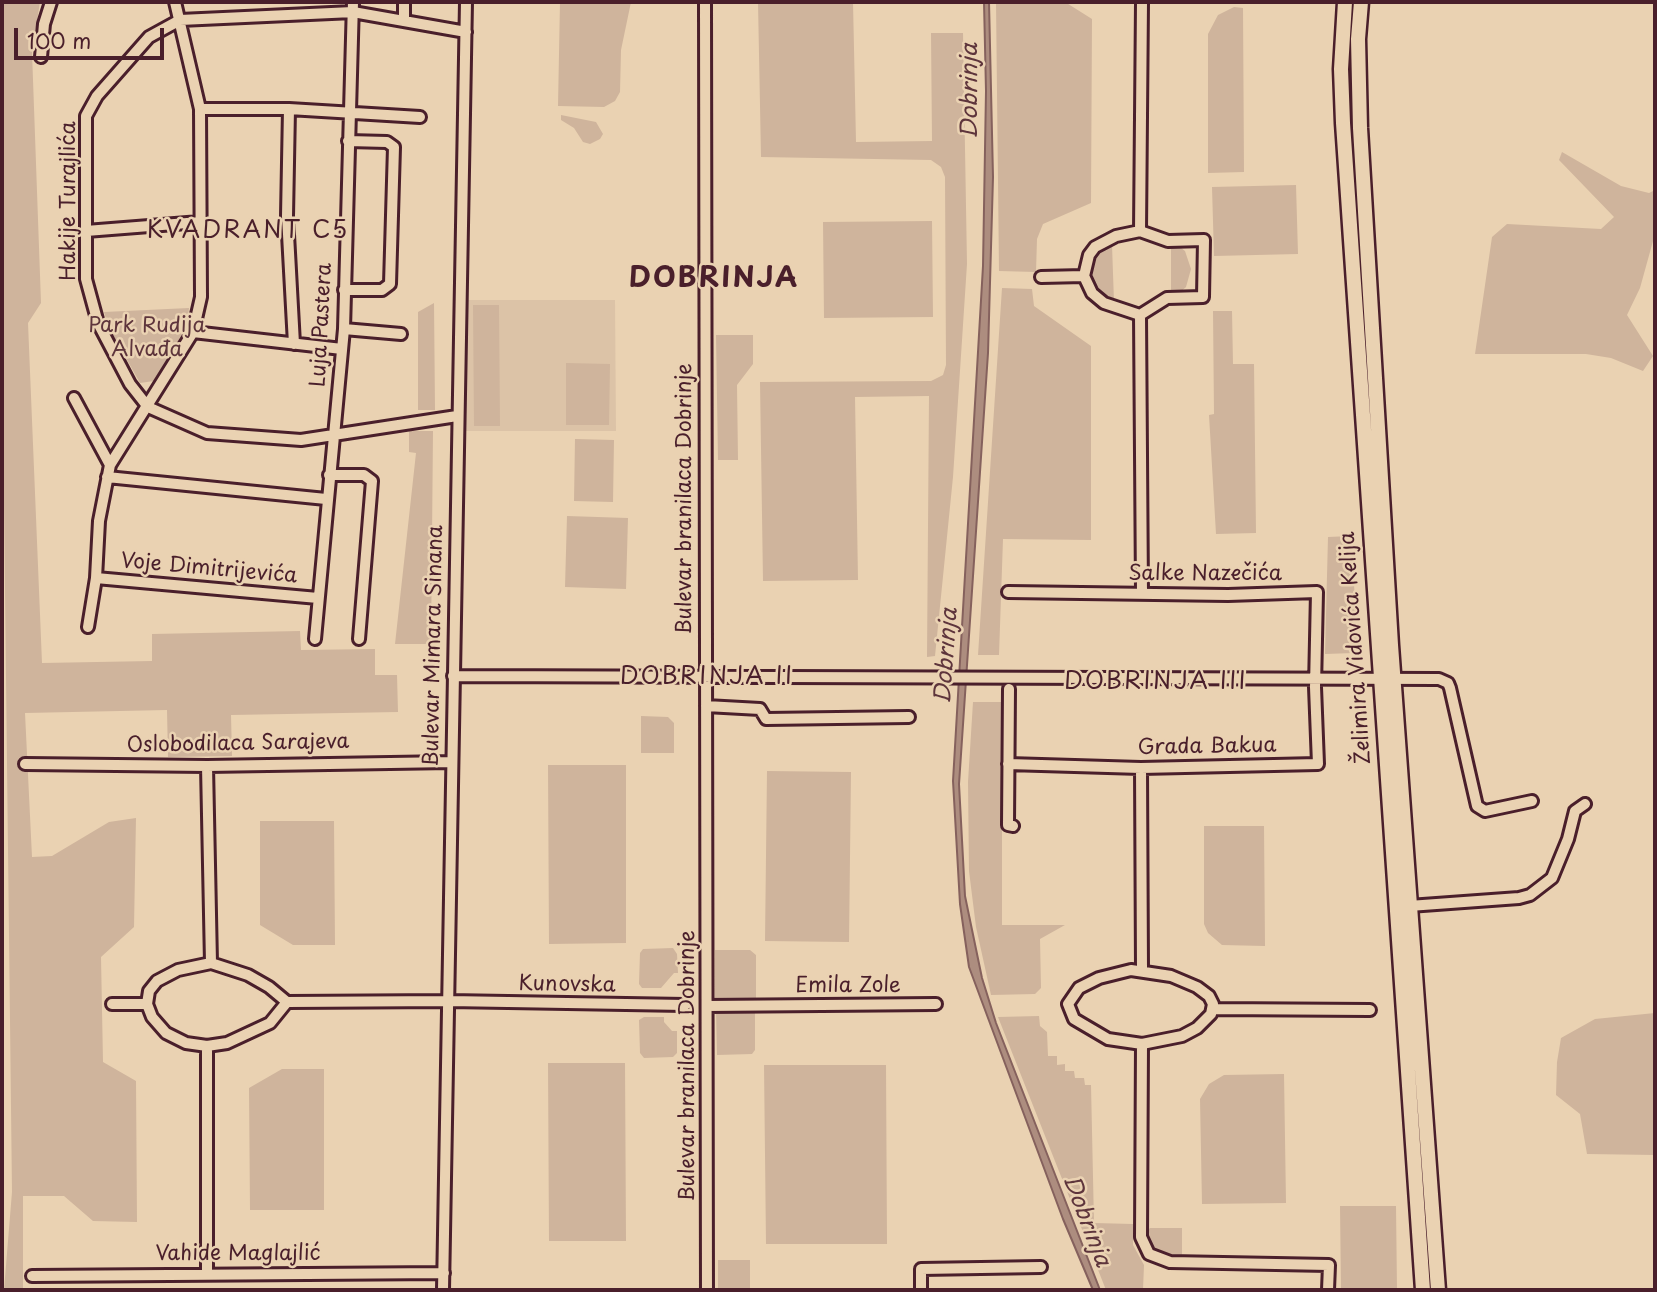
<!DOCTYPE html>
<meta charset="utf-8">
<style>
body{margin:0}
#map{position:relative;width:1657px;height:1292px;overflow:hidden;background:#ead2b2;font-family:"Playpen Sans",sans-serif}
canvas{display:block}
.frame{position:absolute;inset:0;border:4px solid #4a1f2b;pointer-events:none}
.scale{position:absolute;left:14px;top:28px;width:150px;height:32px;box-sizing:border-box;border:4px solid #4a1f2b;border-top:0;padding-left:9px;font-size:21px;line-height:24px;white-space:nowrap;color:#4a1f2b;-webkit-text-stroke:5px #ead2b2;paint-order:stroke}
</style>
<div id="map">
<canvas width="1657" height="1292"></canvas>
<div class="frame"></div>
<div class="scale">100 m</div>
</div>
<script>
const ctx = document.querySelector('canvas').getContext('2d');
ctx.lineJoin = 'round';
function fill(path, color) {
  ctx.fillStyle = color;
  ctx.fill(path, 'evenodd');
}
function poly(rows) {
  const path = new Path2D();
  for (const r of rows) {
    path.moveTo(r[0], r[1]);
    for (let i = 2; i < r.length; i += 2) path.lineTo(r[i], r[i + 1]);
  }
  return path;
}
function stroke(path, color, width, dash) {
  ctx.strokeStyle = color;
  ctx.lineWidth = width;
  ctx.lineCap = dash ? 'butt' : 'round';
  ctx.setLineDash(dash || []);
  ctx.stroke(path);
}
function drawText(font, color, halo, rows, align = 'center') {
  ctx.font = font + ' "Playpen Sans",sans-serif';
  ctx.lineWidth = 5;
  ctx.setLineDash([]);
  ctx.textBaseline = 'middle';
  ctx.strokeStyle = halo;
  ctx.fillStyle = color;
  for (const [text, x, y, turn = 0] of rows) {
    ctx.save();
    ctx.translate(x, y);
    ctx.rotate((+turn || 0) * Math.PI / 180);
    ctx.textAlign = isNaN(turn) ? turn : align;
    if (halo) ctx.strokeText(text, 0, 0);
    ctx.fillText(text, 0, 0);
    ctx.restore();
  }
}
const built = poly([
 [465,300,615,300,616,431,466,431]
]);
const green = poly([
 [2,2,40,2,32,52,41,303,28,323,42,663,152,661,152,634,300,631,301,650,375,649,375,675,397,675,398,712,231,715,232,756,168,757,167,710,25,713,32,857,52,856,109,822,136,818,134,927,101,957,103,1062,136,1081,137,1222,93,1221,64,1196,23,1196,23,1290,4,1290,12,1192,2,333],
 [560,2,631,2,621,50,620,92,615,101,604,107,558,106],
 [758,2,853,2,856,142,932,141,931,33,963,33,967,264,953,477,935,656,927,657,929,396,855,397,858,580,763,581,760,382,931,381,943,375,946,365,945,177,941,167,931,160,761,157],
 [996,2,1065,2,1092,19,1091,203,1043,224,1037,239,1036,272,999,271],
 [1234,7,1243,8,1244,172,1208,173,1208,34,1218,15],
 [561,115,596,122,603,134,600,139,590,144,583,142,574,128,561,120],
 [1562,152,1621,186,1649,193,1655,190,1653,241,1640,288,1627,315,1653,356,1643,371,1611,358,1586,354,1475,354,1492,237,1507,224,1601,229,1614,217,1559,160],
 [1296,185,1298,254,1214,256,1212,187],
 [932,221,933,317,824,318,823,222],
 [1171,244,1176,244,1185,251,1191,269,1186,287,1178,294,1171,294],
 [1112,245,1114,302,1095,290,1088,273,1095,255],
 [1002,288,1032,289,1034,306,1091,346,1091,540,1003,539,999,655,978,655],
 [434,303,435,410,418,410,418,312],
 [473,305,499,305,500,426,474,426],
 [189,308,187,326,154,381,140,383,108,326,104,312],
 [1213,311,1232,311,1233,364,1254,364,1256,533,1216,534,1209,415,1214,414],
 [716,335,753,335,753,364,737,385,738,460,718,460],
 [566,363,610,364,609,425,566,425],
 [409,431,433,431,431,644,395,644,416,453,409,452],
 [575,439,614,440,613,502,574,501],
 [567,516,628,518,626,589,565,587],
 [1351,536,1358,648,1354,653,1325,654,1328,537],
 [973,702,1002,702,1002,925,1065,925,1040,939,1041,988,1035,994,991,995,976,927,969,871,968,782],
 [641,716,668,717,674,723,674,753,641,753],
 [548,765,626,765,626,943,549,944],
 [767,771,851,772,849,942,765,941],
 [260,821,334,821,335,945,293,945,260,925],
 [1204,826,1264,826,1265,946,1222,945,1208,933,1204,924],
 [673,948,677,954,678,973,674,973,661,988,642,988,639,984,640,953,643,949],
 [715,950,750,950,756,955,756,999,715,999],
 [716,1010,755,1010,755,1050,752,1054,717,1055],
 [1655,1013,1655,1155,1587,1154,1580,1114,1556,1095,1557,1062,1561,1038,1595,1019],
 [1039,1016,1040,1026,1047,1032,1048,1056,1057,1056,1057,1065,1065,1064,1065,1071,1074,1071,1075,1078,1084,1078,1085,1085,1091,1085,1094,1223,1133,1224,1133,1245,1144,1265,1143,1290,1106,1290,998,1017],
 [644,1017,664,1017,664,1022,672,1031,677,1031,677,1053,673,1057,644,1058,640,1053,639,1020],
 [548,1063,625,1063,626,1241,549,1241],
 [764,1065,886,1065,887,1244,766,1244],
 [282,1069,324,1069,324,1210,250,1210,249,1088],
 [1284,1074,1286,1203,1202,1204,1200,1099,1209,1084,1224,1075],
 [1340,1206,1396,1206,1397,1290,1341,1290],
 [1150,1228,1182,1228,1182,1258,1169,1258,1152,1252,1145,1240,1146,1232],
 [718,1260,750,1260,750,1290,718,1290]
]);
const water = poly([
 [984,2,989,2,993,177,988,353,959,784,965,896,982,978,996,1023,1100,1290,1093,1290,1063,1219,969,967,960,904,953,781,983,266,986,91,984,2]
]);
const minor = poly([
 [404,2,404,21],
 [705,2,707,1290],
 [41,57,44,24,51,2],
 [200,109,289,109,420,117],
 [289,109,287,216,294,344],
 [86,231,200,222],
 [1140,231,1168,241,1204,240,1203,297,1167,298,1140,315,1104,303,1092,293,1084,276,1089,255,1095,247,1116,236,1140,231],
 [1140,231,1142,2],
 [1041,277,1084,276],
 [344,290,382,290,390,284,394,147,387,142,348,141],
 [1140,315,1142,593],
 [344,329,401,334],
 [193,332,342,349],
 [74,398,110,465],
 [457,416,301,440,207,433,148,407,130,384,98,323,86,279,86,116,97,96,149,37,180,20,353,12,466,32],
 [329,475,364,475,372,481,359,639],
 [107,477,326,499],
 [96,578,318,598],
 [88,627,96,578,99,521,110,465,193,332,201,297,200,109,175,2],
 [315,639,344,329,353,2],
 [453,676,1439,679,1448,683,1450,688,1477,806,1485,811,1532,801],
 [1009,689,1008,825,1013,826],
 [706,706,760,709,766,719,909,717],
 [25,764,207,766,451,762],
 [1008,764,1141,768,1318,764,1315,687,1317,592,1228,595,1008,592],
 [207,766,211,963],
 [1141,768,1142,970],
 [1409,906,1519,898,1530,895,1552,878,1568,839,1575,811,1585,804],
 [1131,970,1171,976,1197,987,1209,996,1213,1004,1211,1014,1197,1028,1182,1036,1142,1044,1108,1039,1074,1019,1068,1004,1079,988,1099,978,1131,970],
 [287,1002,270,1023,227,1043,207,1046,186,1043,166,1033,152,1017,147,1004,149,991,157,981,178,970,211,963,248,975,269,987,287,1002,449,1001,685,1005],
 [112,1004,147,1004],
 [707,1006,936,1004],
 [1213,1009,1370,1010],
 [1142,1044,1141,1237,1149,1254,1170,1262,1329,1265,1328,1290],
 [207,1273,207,1046],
 [32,1276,444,1273],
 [443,1290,466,2],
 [921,1290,921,1269,1041,1267]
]);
const major = poly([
 [1345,2,1341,69,1343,123,1423,1290],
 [1361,2,1358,39,1360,128,1391,645,1438,1290]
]);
const streetNames = [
 ["Hakije Turajlića",69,201,-90],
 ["Luja Pastera",322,325,-87],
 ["Bulevar branilaca Dobrinje",685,499,-90],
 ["Voje Dimitrijevića",209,569,5],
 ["Salke Nazečića",1205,574],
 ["Bulevar Mimara Sinana",434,646,-89],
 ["Želimira Vidovića Kelija",1356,648,-94],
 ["Oslobodilaca Sarajeva",238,744,-1],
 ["Grada Bakua",1207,747,-1],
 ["Kunovska",567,985,1],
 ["Emila Zole",848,986],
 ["Bulevar branilaca Dobrinje",688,1066,-90],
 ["Vahide Maglajlić",238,1254]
];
const parkNames = [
 ["Park Rudija",147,326],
 ["Alvađa",147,350]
];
const waterNames = [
 ["Dobrinja",971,91,-90],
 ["Dobrinja",947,656,-86],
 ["Dobrinja",1086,1221,69]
];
const quarterNames = [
 ["KVADRANT C5",248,231],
 ["DOBRINJA II",707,677],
 ["DOBRINJA III",1156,682]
];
const districtNames = [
 ["DOBRINJA",714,279]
];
fill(built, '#dcc3a7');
fill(green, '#cfb49c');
fill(water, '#ad8d7f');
stroke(water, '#85615d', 2);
stroke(minor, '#4a1f2b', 16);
stroke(major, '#4a1f2b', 19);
stroke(minor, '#ead2b2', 10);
stroke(major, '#ead2b2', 14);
drawText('21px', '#4a1f2b', '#ead2b2', streetNames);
drawText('21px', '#5e353c', '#ead2b2', parkNames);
drawText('italic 23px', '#5e353c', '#ead2b2', waterNames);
ctx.letterSpacing = '2px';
drawText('24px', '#4a1f2b', '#ead2b2', quarterNames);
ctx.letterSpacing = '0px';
ctx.letterSpacing = '2px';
drawText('bold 28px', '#4a1f2b', '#ead2b2', districtNames);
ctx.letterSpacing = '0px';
</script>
